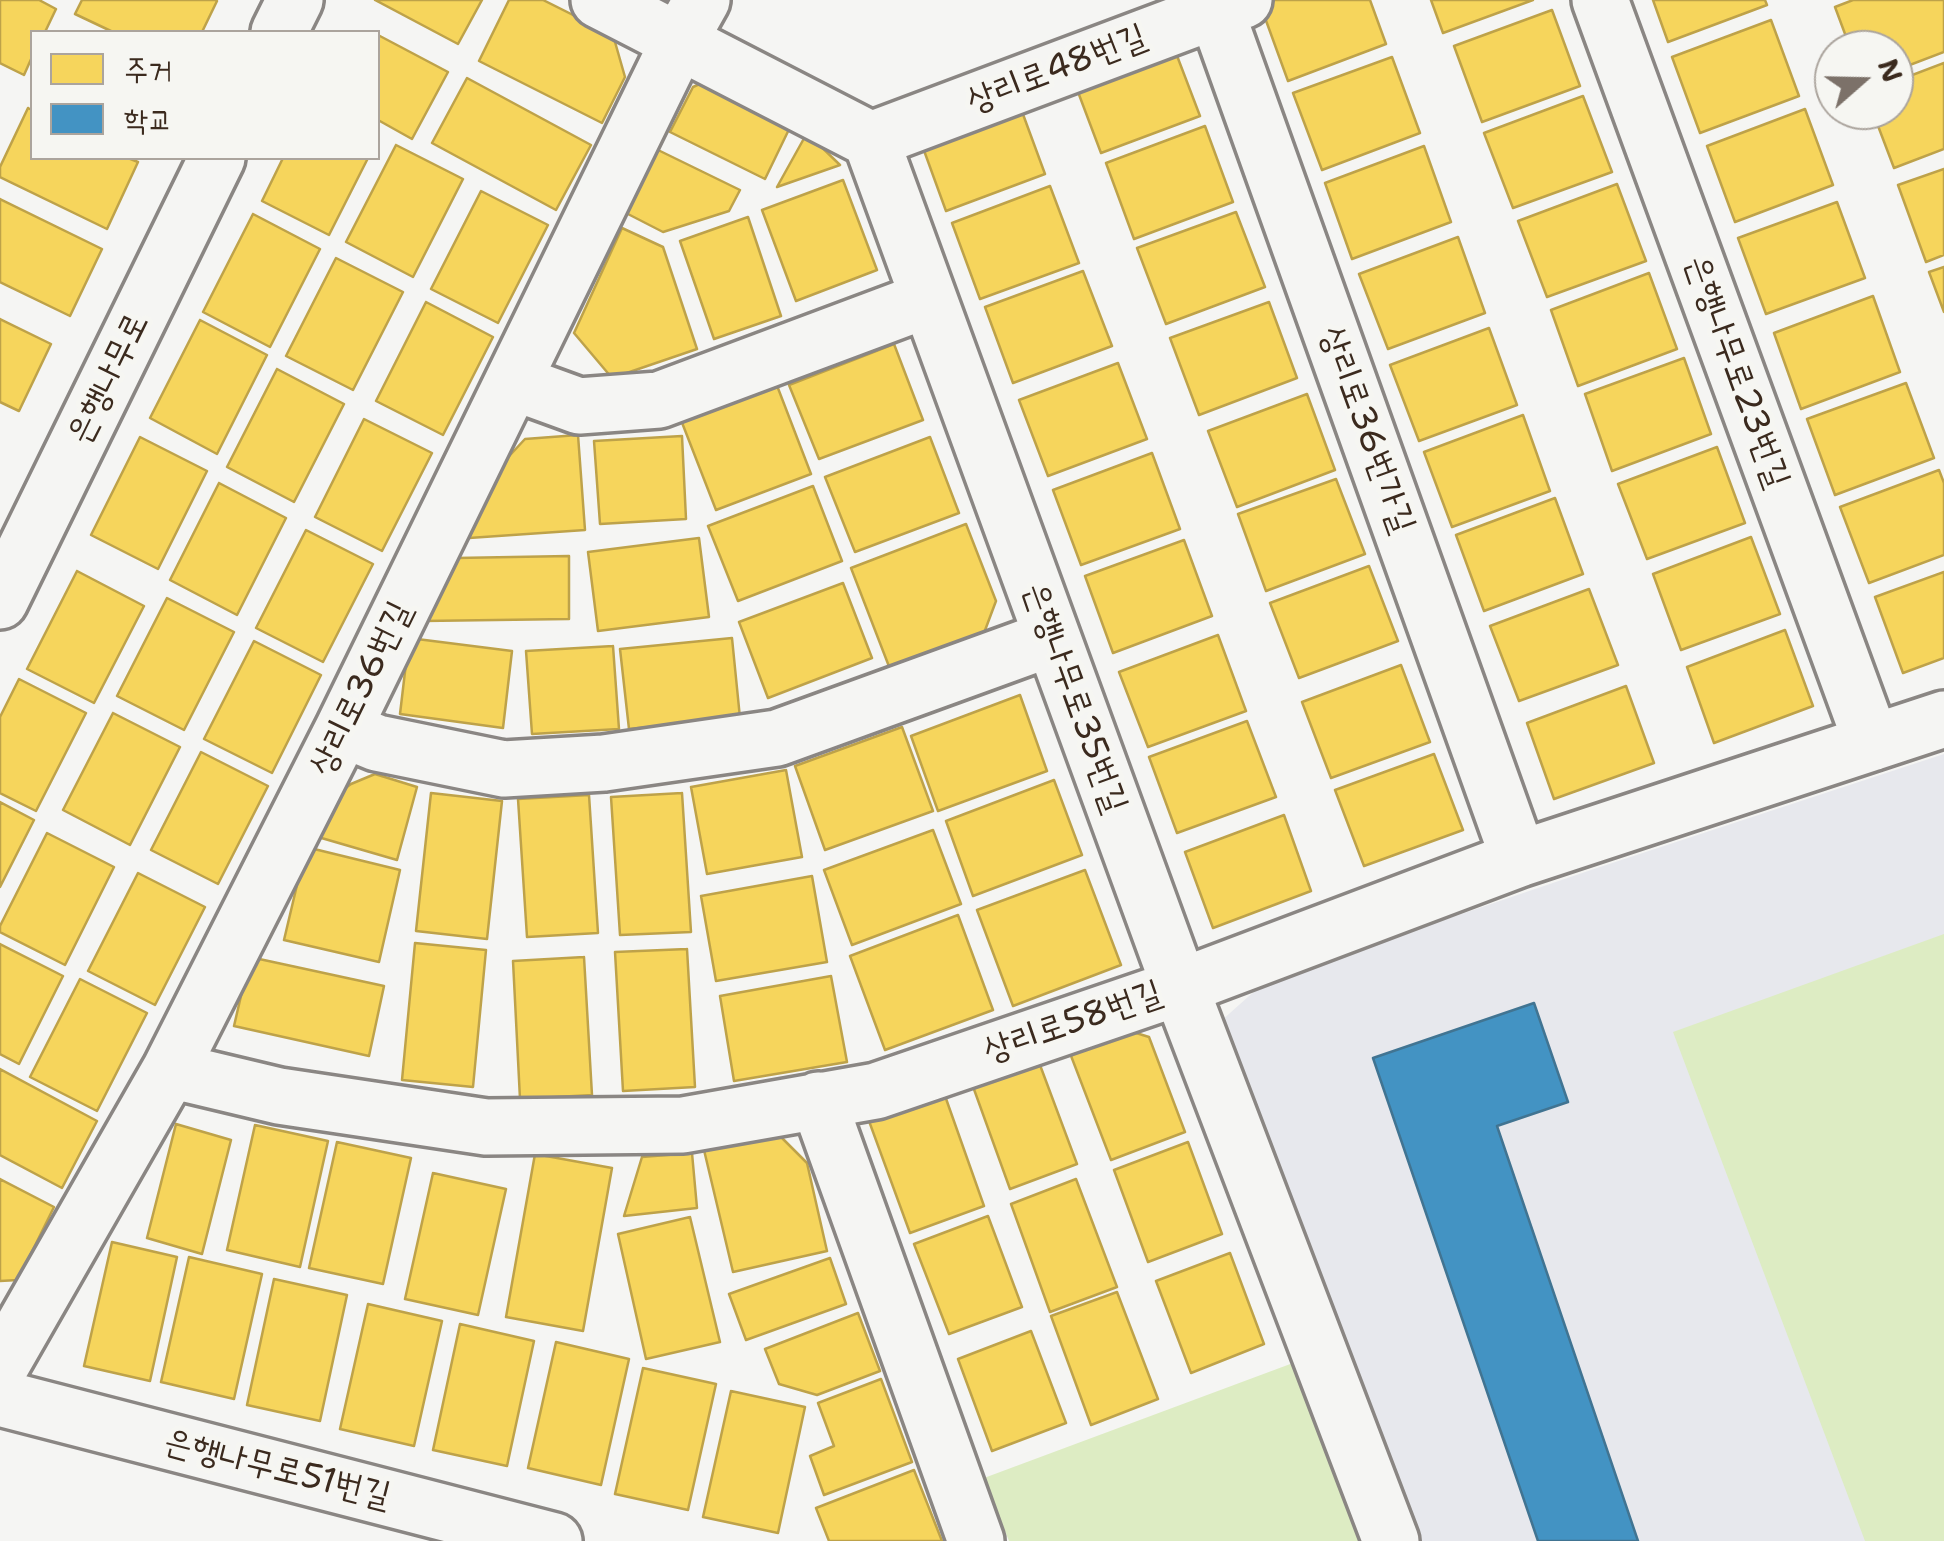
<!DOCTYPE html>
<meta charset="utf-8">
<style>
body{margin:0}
#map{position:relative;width:1944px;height:1541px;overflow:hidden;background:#f5f5f3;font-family:"Shantell Sans","Poor Story",sans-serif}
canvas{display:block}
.legend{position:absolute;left:30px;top:30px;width:350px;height:130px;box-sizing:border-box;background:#f6f6f2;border:2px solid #aba49d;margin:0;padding:12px 18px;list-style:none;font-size:30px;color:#3b2a1e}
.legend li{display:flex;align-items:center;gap:20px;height:50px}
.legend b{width:50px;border:2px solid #aba49d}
.north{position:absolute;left:1814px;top:30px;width:100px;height:100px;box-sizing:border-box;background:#f6f6f2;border:2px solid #aba49d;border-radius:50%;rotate:70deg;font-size:28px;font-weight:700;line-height:40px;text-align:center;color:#3b2a1e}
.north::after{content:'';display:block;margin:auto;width:35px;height:45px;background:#7c7169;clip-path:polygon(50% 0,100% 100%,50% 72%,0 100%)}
</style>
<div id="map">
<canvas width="1944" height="1541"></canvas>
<ul class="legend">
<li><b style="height:28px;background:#f6d55c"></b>주거</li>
<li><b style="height:28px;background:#4393c3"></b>학교</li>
</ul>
<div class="north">N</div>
</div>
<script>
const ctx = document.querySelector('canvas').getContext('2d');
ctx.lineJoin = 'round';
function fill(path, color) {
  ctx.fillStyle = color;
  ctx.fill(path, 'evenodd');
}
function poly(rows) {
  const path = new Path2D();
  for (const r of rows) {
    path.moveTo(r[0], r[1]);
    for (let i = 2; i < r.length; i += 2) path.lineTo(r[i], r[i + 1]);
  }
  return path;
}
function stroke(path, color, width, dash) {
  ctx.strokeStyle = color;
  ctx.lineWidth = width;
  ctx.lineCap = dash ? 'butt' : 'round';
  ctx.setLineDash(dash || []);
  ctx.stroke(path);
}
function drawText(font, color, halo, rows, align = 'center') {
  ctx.font = font + ' "Shantell Sans","Poor Story",sans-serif';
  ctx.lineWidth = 10;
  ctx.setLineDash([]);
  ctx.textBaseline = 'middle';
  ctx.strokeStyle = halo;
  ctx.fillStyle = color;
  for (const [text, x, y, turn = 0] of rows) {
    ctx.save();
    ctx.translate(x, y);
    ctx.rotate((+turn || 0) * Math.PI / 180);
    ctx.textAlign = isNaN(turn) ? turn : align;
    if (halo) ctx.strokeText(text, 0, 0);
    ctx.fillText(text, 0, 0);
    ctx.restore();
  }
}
const built = poly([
 [1944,754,1944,1541,1420,1541,1221,1021,1267,980,1594,869]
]);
const green = poly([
 [1944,934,1944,1541,1865,1541,1673,1032],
 [1293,1363,1360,1541,1009,1541,984,1478]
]);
const homes = poly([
 [0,0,39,0,56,9,45,32,32,32,32,57,24,75,0,63,0,0],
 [82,0,215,0,217,1,202,32,113,32,75,14,82,0],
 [375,0,482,0,458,44,375,0],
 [509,0,543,0,613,35,625,77,602,123,479,61,509,0],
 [1271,0,1370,0,1386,44,1288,81,1260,4,1271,0],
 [1431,0,1533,0,1443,33,1431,0],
 [1653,0,1765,0,1767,5,1668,42,1653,0],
 [1853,0,1944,0,1944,52,1894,71,1894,50,1851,50,1835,7,1853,0],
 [1552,10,1580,86,1482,122,1454,46,1552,10],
 [1771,20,1799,96,1700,133,1672,57,1771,20],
 [378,35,448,72,412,139,378,120,378,35],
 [1171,40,1200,116,1101,153,1072,76,1171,40],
 [1392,57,1420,133,1322,170,1293,93,1392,57],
 [1944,63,1944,149,1894,168,1872,110,1894,110,1894,82,1944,63],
 [467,78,591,145,556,210,432,143,467,78],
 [713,78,794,119,765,179,670,132,693,87,713,78],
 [1583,96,1612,172,1513,208,1484,133,1583,96],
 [1017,98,1045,174,946,211,918,134,1017,98],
 [28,108,32,110,32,158,128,158,138,162,107,229,0,177,0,167,28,108],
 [1805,109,1833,185,1735,222,1707,146,1805,109],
 [1205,126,1233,202,1134,239,1106,163,1205,126],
 [807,133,840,165,777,187,807,133],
 [396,145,463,179,413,277,346,242,396,145],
 [1424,146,1451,222,1352,259,1325,183,1424,146],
 [658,150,740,190,729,211,663,232,626,213,658,150],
 [283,158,368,158,329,235,262,201,283,158],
 [1944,169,1944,255,1926,262,1898,185,1944,169],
 [843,180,877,270,796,301,762,210,843,180],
 [1617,184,1646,261,1547,297,1518,221,1617,184],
 [1050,186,1079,263,980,299,952,223,1050,186],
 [481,191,548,225,498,323,431,289,481,191],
 [0,199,102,249,70,316,0,282,0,199],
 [1837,202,1865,278,1766,314,1738,238,1837,202],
 [1236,212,1265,287,1166,324,1137,248,1236,212],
 [253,214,320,249,270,347,203,312,253,214],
 [748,217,781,316,714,339,680,241,748,217],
 [622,228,663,247,697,349,612,378,574,333,622,228],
 [1458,237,1485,313,1388,349,1359,274,1458,237],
 [336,258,403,292,353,390,286,356,336,258],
 [1944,267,1944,312,1929,272,1944,267],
 [1083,271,1112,346,1013,383,985,307,1083,271],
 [1649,273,1677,349,1578,386,1551,310,1649,273],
 [1873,296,1900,372,1801,409,1774,333,1873,296],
 [426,302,493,337,443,435,376,401,426,302],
 [1269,302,1297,378,1199,415,1170,338,1269,302],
 [0,319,51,344,19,411,0,402,0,319],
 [200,320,267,355,217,454,150,418,200,320],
 [1489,328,1517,405,1419,441,1390,365,1489,328],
 [894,344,923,420,819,459,789,385,894,344],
 [1684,358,1711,434,1612,471,1585,394,1684,358],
 [1118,363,1147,439,1048,476,1019,400,1118,363],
 [277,369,344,404,294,502,227,467,277,369],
 [776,383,811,474,716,510,681,420,776,383],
 [1906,383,1934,458,1835,495,1807,419,1906,383],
 [1307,394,1335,470,1237,507,1208,431,1307,394],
 [1523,415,1550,491,1452,527,1424,452,1523,415],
 [364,419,432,453,382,551,315,517,364,419],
 [578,435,585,530,469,538,499,467,525,439,578,435],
 [682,436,686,519,600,524,594,441,682,436],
 [140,437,207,471,158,569,91,535,140,437],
 [930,437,959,513,855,552,825,477,930,437],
 [1717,447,1745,523,1647,559,1618,484,1717,447],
 [1152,453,1180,529,1081,565,1053,490,1152,453],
 [1939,470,1944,483,1944,555,1869,583,1840,507,1939,470],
 [1336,479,1365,554,1266,591,1238,514,1336,479],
 [219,483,286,518,237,615,170,580,219,483],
 [813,486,842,561,738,601,708,526,813,486],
 [1555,498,1583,574,1484,611,1456,535,1555,498],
 [966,524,996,601,984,633,890,669,851,568,966,524],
 [306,530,373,564,323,662,256,628,306,530],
 [1751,537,1780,614,1681,650,1653,574,1751,537],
 [699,538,709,617,598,631,588,552,699,538],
 [1184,540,1212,616,1113,653,1085,576,1184,540],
 [569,556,569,619,423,621,456,558,569,556],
 [1369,566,1398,641,1299,678,1270,603,1369,566],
 [77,571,144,606,94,703,27,669,77,571],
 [1944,572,1944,658,1903,673,1875,597,1944,572],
 [843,583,872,658,768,698,739,622,843,583],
 [1589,589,1618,665,1519,701,1490,626,1589,589],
 [167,598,234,632,184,730,117,696,167,598],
 [1785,630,1813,706,1714,743,1687,667,1785,630],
 [1218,635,1246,711,1148,747,1119,672,1218,635],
 [409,638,512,651,503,728,400,714,409,638],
 [732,638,740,718,629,729,620,649,732,638],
 [254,641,321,675,272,773,204,739,254,641],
 [613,646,619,729,532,734,526,651,613,646],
 [1401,665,1430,742,1331,778,1302,702,1401,665],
 [19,679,86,713,36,811,0,793,0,717,19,679],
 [1626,686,1654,763,1554,799,1527,723,1626,686],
 [1020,695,1047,771,938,811,911,736,1020,695],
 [113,713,180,747,130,845,63,810,113,713],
 [1247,721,1276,797,1177,833,1149,757,1247,721],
 [902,727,933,811,825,850,795,766,902,727],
 [201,752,268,786,218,884,151,850,201,752],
 [1434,754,1463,830,1364,866,1335,790,1434,754],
 [786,770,802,857,707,874,691,787,786,770],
 [375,774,417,787,397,860,318,837,328,801,351,784,375,774],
 [1054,780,1082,855,973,896,946,821,1054,780],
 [431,793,502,801,487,939,416,931,431,793],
 [682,793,691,932,620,935,611,797,682,793],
 [589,795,598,933,527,937,518,799,589,795],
 [0,802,34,820,0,887,0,802],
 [1284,815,1311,891,1213,928,1185,852,1284,815],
 [933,830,961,904,852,945,824,870,933,830],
 [47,833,114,867,65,965,0,932,0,926,47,833],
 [306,847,400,870,379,962,284,940,306,847],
 [1085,870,1121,965,1013,1006,977,910,1085,870],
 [138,873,205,907,155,1005,88,971,138,873],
 [812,876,827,962,716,981,701,896,812,876],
 [958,915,993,1010,885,1050,850,956,958,915],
 [415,943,486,950,473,1087,402,1080,415,943],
 [0,944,63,976,19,1064,0,1054,0,944],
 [687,949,695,1087,623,1091,615,952,687,949],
 [250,957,384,986,369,1056,234,1026,250,957],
 [584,957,592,1095,520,1099,513,961,584,957],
 [831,976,847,1062,734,1081,720,996,831,976],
 [80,979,147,1013,97,1111,30,1077,80,979],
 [1120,1028,1149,1037,1185,1132,1111,1160,1068,1048,1120,1028],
 [1037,1057,1077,1164,1010,1189,971,1081,1037,1057],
 [0,1069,97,1121,62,1188,0,1155,0,1069],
 [944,1093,984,1206,910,1233,869,1121,944,1093],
 [176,1124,231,1140,202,1254,147,1238,176,1124],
 [255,1125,328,1141,300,1267,227,1250,255,1125],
 [777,1133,807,1163,827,1251,733,1272,704,1150,777,1133],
 [337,1142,411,1158,383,1284,309,1268,337,1142],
 [1188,1142,1222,1234,1148,1262,1114,1170,1188,1142],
 [692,1153,697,1208,624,1216,642,1157,692,1153],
 [535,1154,612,1168,583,1331,506,1317,535,1154],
 [433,1173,506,1189,478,1315,405,1299,433,1173],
 [0,1179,54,1207,18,1280,0,1281,0,1179],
 [1076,1179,1117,1287,1050,1312,1011,1204,1076,1179],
 [988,1216,1022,1307,949,1334,914,1244,988,1216],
 [690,1217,720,1342,646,1359,618,1234,690,1217],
 [112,1242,177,1257,150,1381,84,1366,112,1242],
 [1230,1253,1264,1344,1191,1373,1156,1281,1230,1253],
 [189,1257,262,1274,234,1399,161,1382,189,1257],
 [830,1258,846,1304,746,1340,729,1294,830,1258],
 [274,1279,347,1295,320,1421,247,1405,274,1279],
 [1117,1292,1158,1399,1091,1425,1051,1316,1117,1292],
 [368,1304,442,1321,414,1446,340,1429,368,1304],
 [858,1313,880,1371,817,1395,779,1384,765,1349,858,1313],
 [460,1324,534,1341,507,1466,433,1450,460,1324],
 [1031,1331,1066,1423,992,1451,958,1359,1031,1331],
 [556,1342,629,1359,601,1485,528,1468,556,1342],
 [643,1368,716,1384,688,1510,615,1494,643,1368],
 [881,1379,912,1462,824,1495,810,1456,834,1446,818,1403,881,1379],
 [731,1391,805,1407,778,1533,703,1517,731,1391],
 [914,1470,942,1541,829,1541,816,1508,914,1470]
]);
const schools = poly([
 [1534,1003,1568,1102,1497,1126,1638,1541,1538,1541,1373,1058,1534,1003]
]);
const minor = poly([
 [599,0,871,140,1180,987,1391,1541],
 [1212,0,1519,859],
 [1600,0,1872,743],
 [871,140,1244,0],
 [513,382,579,406,659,400,929,299],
 [343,729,377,743,504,769,604,763,777,738,1052,638],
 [170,1070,279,1096,486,1127,683,1125,876,1091,1180,987,1519,859,1944,719],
 [818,1100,976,1541],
 [0,1367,170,1070,343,729,679,41,702,0]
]);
const tertiary = poly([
 [279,32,295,0],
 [0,601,217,158],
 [0,1398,554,1541]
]);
const streetNames = [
 ["상리로48번길",1057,70,-21],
 ["은행나무로23번길",1736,372,70],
 ["은행나무로",109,379,-64],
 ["상리로36번가길",1366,430,70],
 ["상리로36번길",362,689,-64],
 ["은행나무로35번길",1074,698,70],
 ["상리로58번길",1073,1023,-19],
 ["은행나무로51번길",277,1470,14]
];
fill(built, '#e7e8ed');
fill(green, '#ddecc3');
fill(homes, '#f6d55c');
stroke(homes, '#bea249', 2.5);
fill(schools, '#4393c3');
stroke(schools, '#417492', 2.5);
stroke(minor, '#8a8683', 62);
stroke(tertiary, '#8a8683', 62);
stroke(minor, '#f5f5f3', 55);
stroke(tertiary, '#f5f5f3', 55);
drawText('35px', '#3b2a1e', '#f6f6f2', streetNames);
</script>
